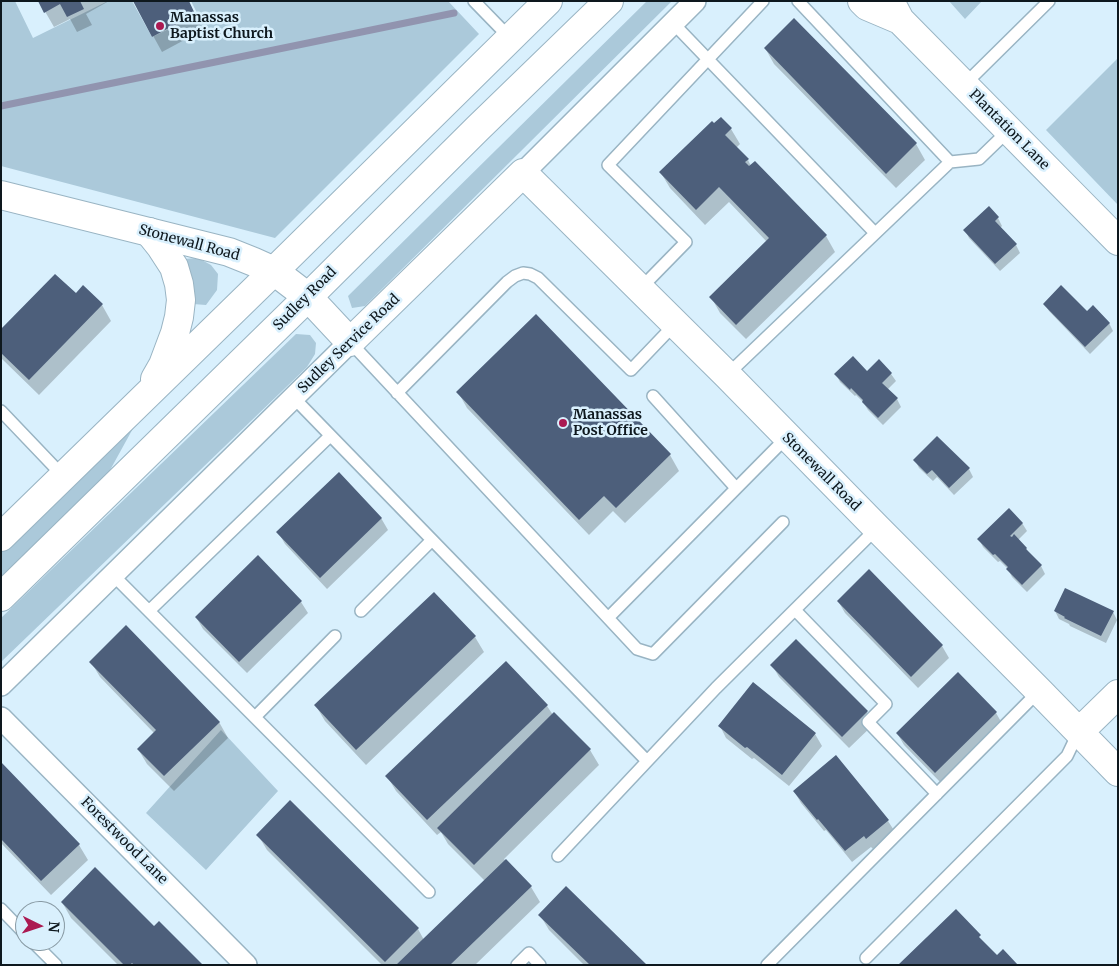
<!DOCTYPE html>
<style>
body{margin:0}
#map{position:relative;width:1119px;height:966px;overflow:hidden;background:#d9f0fd;font-family:Merriweather,serif}
canvas{display:block}
.frame{position:absolute;inset:0;border:2px solid #0e181e;pointer-events:none}
.north{position:absolute;left:15px;top:901px;width:50px;height:50px;box-sizing:border-box;background:#d9f0fd;border:1px solid #889aa4;border-radius:50%;rotate:94deg;font-size:14px;font-weight:700;line-height:20px;text-align:center;color:#0e181e}
.north::after{content:'';display:block;margin:auto;width:18px;height:22px;background:#ab1a52;clip-path:polygon(50% 0,100% 100%,50% 72%,0 100%)}
</style>
<div id="map">
<canvas width="1119" height="966"></canvas>
<div class="frame"></div>
<div class="north">N</div>
</div>
<script>
const ctx = document.querySelector('canvas').getContext('2d');
ctx.lineJoin = 'round';
function fill(path, color) {
  ctx.fillStyle = color;
  ctx.fill(path, 'evenodd');
}
function poly(rows) {
  const path = new Path2D();
  for (const r of rows) {
    path.moveTo(r[0], r[1]);
    for (let i = 2; i < r.length; i += 2) path.lineTo(r[i], r[i + 1]);
  }
  return path;
}
function stroke(path, color, width, dash) {
  ctx.strokeStyle = color;
  ctx.lineWidth = width;
  ctx.lineCap = dash ? 'butt' : 'round';
  ctx.setLineDash(dash || []);
  ctx.stroke(path);
}
function drawText(font, color, halo, rows, align = 'center') {
  ctx.font = font + ' Merriweather,serif';
  ctx.lineWidth = 5;
  ctx.setLineDash([]);
  ctx.textBaseline = 'middle';
  ctx.strokeStyle = halo;
  ctx.fillStyle = color;
  for (const [text, x, y, turn = 0] of rows) {
    ctx.save();
    ctx.translate(x, y);
    ctx.rotate((+turn || 0) * Math.PI / 180);
    ctx.textAlign = isNaN(turn) ? turn : align;
    if (halo) ctx.strokeText(text, 0, 0);
    ctx.fillText(text, 0, 0);
    ctx.restore();
  }
}
const green = poly([
 [1,1,15,1,33,38,108,1,132,1,152,37,198,15,191,1,448,1,479,34,275,238,1,166],
 [647,1,672,1,365,306,352,308,348,296],
 [949,1,982,1,965,19],
 [1118,58,1118,205,1046,130],
 [198,258,211,265,218,274,217,290,206,305,193,304,193,281,183,259],
 [296,334,310,335,316,343,315,354,307,367,1,662,1,618],
 [136,423,109,472,1,577,1,552],
 [221,730,278,791,206,870,146,813]
]);
const shadow = poly([
 [39,1,109,1,86,14,92,25,77,32,70,19,54,27],
 [134,1,188,1,203,30,162,52],
 [765,48,916,144,925,160,896,188,774,64],
 [721,118,731,129,740,144,736,148,748,160,751,166,755,163,826,236,835,252,746,339,720,313,711,297,767,242,729,202,705,225,670,188,661,173],
 [998,218,1002,226,1000,228,1016,245,1020,253,1000,271,969,238,965,230],
 [76,295,102,305,111,321,39,395,1,358,1,331],
 [1044,304,1087,313,1109,323,1113,331,1090,354,1049,311],
 [836,374,891,374,896,381,887,390,897,399,901,407,883,425,868,410,863,402,856,395,855,396,840,382],
 [458,392,670,455,679,471,625,523,613,511,589,535,467,408],
 [915,460,969,469,973,477,954,495,937,477,933,481,919,468],
 [381,518,388,530,327,589,285,544,278,532],
 [1022,523,1027,531,1018,540,1026,548,1030,556,1041,566,1045,574,1027,592,1012,577,1008,569,1000,561,998,562,983,547,979,539],
 [838,601,942,646,949,658,918,688,845,613],
 [301,602,308,613,247,673,203,629,196,617],
 [1055,611,1113,612,1117,620,1106,643,1070,626,1069,624,1059,619],
 [475,637,484,652,366,765,325,721,316,706],
 [796,641,867,712,874,724,849,748,779,677,772,665],
 [91,662,219,722,228,738,174,791,147,764,138,749,154,733,100,677],
 [506,662,547,706,553,715,590,750,599,765,504,859,531,887,540,902,475,965,382,965,267,850,258,835,290,802,418,929,424,940,485,881,448,844,441,832,437,835,396,791,387,776],
 [958,674,996,713,1003,725,942,784,904,745,897,733],
 [720,726,815,734,822,746,789,786,754,758,752,759,726,738],
 [836,757,888,821,895,832,874,850,871,847,852,862,826,830,824,831,801,803,794,791],
 [1,764,79,845,88,860,51,895,1,843],
 [62,902,154,928,201,965,118,965,71,918],
 [540,915,645,965,584,965,549,930]
]);
const stream = poly([
 [1,106,454,13]
]);
const building = poly([
 [38,1,80,1,84,9,67,17,60,4,44,13],
 [133,1,189,1,195,14,152,37],
 [794,18,917,143,886,174,764,48],
 [721,117,732,128,725,135,749,159,745,162,749,166,755,161,827,235,736,325,709,297,769,238,719,187,696,210,659,172,712,121,714,123],
 [989,206,999,217,995,221,1017,244,995,264,963,230],
 [55,274,76,293,83,285,103,304,29,380,1,353,1,329],
 [1061,285,1087,311,1093,305,1110,323,1085,347,1043,304],
 [536,314,671,454,616,508,604,496,579,520,456,392],
 [853,356,867,371,879,359,892,373,882,383,898,398,878,418,862,402,863,400,851,388,850,390,834,374],
 [937,436,970,468,949,488,932,470,927,474,913,460],
 [339,472,382,518,320,578,276,532],
 [1009,508,1023,523,1010,536,1012,537,1014,534,1027,548,1026,549,1042,565,1022,585,1006,569,1008,567,995,554,993,555,977,539],
 [258,555,302,601,239,662,195,617],
 [869,569,943,645,911,677,837,601],
 [1065,588,1114,611,1101,636,1064,618,1065,617,1054,611],
 [434,592,476,636,356,750,314,705],
 [126,625,220,722,164,776,137,749,156,730,89,662],
 [796,639,868,711,842,737,770,665],
 [506,661,548,705,427,820,385,776],
 [958,672,997,712,935,773,896,733],
 [753,682,816,733,782,775,747,747,745,748,718,726],
 [554,712,591,749,474,865,437,828],
 [836,755,889,820,866,839,864,836,845,851,818,819,817,820,793,791],
 [1,762,80,844,41,881,1,839],
 [290,800,419,928,385,962,256,835],
 [506,859,532,886,450,965,396,965],
 [95,867,154,926,159,921,203,965,134,965,132,963,130,965,124,965,61,902],
 [566,886,647,965,590,965,538,915],
 [956,909,981,935,979,937,997,955,1003,949,1018,965,898,965]
]);
const service = poly([
 [474,1,510,38],
 [672,22,875,233],
 [964,85,1049,1],
 [950,162,979,159,1009,130],
 [640,289,686,242,608,165,763,1],
 [350,342,637,649,653,654,783,522],
 [727,375,950,162,798,1],
 [397,393,507,282,515,276,523,273,530,274,538,278,631,370,675,324],
 [653,396,736,488],
 [294,398,647,761],
 [1,411,63,476],
 [113,575,429,892],
 [795,610,886,704,868,722,937,794],
 [149,611,330,436],
 [361,611,432,540],
 [608,618,787,437],
 [255,717,335,636],
 [558,856,716,688,877,528],
 [1,909,25,934],
 [32,941,56,965],
 [866,958,1067,756,1078,733],
 [517,965,529,953,540,965],
 [767,965,1039,691]
]);
const minor = poly([
 [523,173,695,1],
 [1,685,350,342],
 [1,718,246,965]
]);
const tertiary = poly([
 [862,1,867,6,900,20],
 [890,1,900,20,1118,241],
 [1,195,229,252,254,262,274,271,308,297,350,342,523,173,727,375,877,528,1039,691,1118,772],
 [1079,732,1118,694]
]);
const primary = poly([
 [149,232,161,247,174,267,179,284,181,300,179,317,175,333,163,365,155,379],
 [1,537,274,271,548,1],
 [1,597,308,297,477,129,609,1]
]);
const markers = [
 [160,26,5,"#ab1a52"],
 [563,423,5,"#ab1a52"]
];
const poiNames = [
 ["Manassas",170,18],
 ["Baptist Church",170,34],
 ["Manassas",573,415],
 ["Post Office",573,431]
];
const streetNames = [
 ["Plantation Lane",1009,130,45],
 ["Stonewall Road",189,243,15],
 ["Sudley Road",305,299,-45],
 ["Sudley Service Road",349,344,-44],
 ["Stonewall Road",821,472,45],
 ["Forestwood Lane",124,841,45]
];
fill(green, '#abc9da');
fill(shadow, '#0003');
stroke(stream, '#9194af', 7);
fill(building, '#4d5f7b');
stroke(service, '#99b4c3', 14);
stroke(minor, '#99b4c3', 24);
stroke(tertiary, '#99b4c3', 30);
stroke(primary, '#99b4c3', 30);
stroke(service, '#fff', 11);
stroke(minor, '#fff', 21);
stroke(tertiary, '#fff', 28);
stroke(primary, '#fff', 28);
for (const [x, y, r, color] of markers) {
  const dot = new Path2D();
  dot.arc(x, y, r, 0, 2 * Math.PI);
  ctx.fillStyle = color;
  ctx.fill(dot);
  stroke(dot, '#d9f0fd', 2);
}
drawText('bold 14px', '#0e181e', '#d9f0fd', poiNames, 'left');
drawText('14px', '#0e181e', '#d9f0fd', streetNames);
</script>
